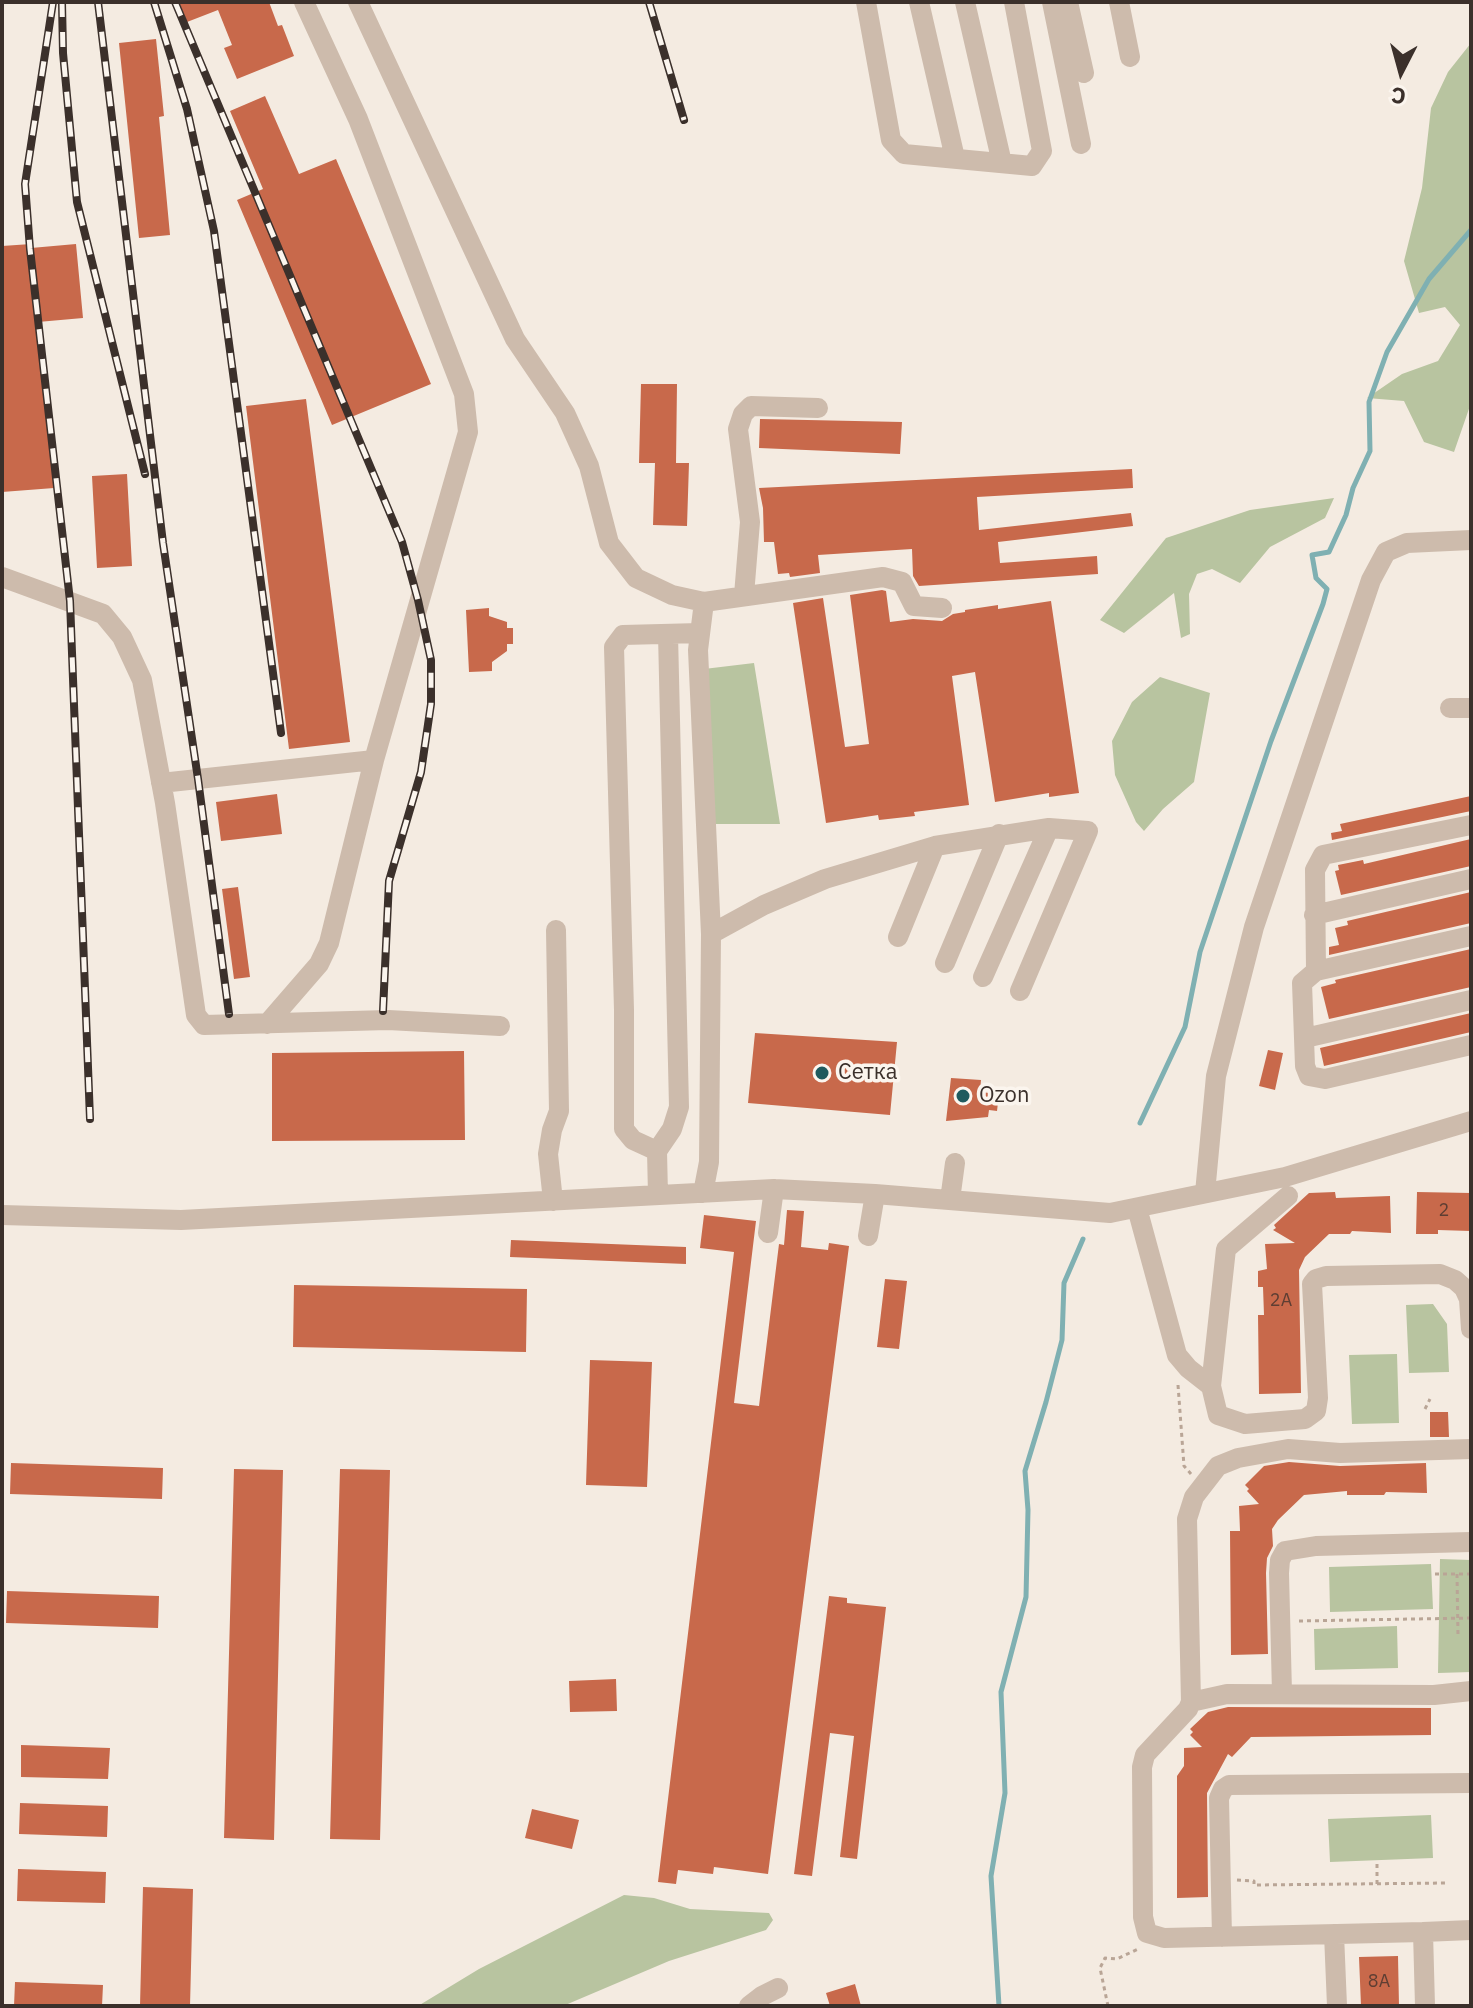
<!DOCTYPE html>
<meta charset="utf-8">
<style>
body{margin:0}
#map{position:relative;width:1473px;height:2008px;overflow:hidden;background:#f4ebe1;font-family:"IBM Plex Sans",sans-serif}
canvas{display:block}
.frame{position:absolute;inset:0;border:4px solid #3b302b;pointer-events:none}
.north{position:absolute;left:1361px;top:32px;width:80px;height:80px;-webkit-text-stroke:6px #fbf5ee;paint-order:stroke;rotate:186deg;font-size:22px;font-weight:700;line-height:32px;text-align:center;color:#3b302b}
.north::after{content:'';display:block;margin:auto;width:28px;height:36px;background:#3b302b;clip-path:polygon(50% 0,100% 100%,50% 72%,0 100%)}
</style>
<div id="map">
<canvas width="1473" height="2008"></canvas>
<div class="frame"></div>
<div class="north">С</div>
</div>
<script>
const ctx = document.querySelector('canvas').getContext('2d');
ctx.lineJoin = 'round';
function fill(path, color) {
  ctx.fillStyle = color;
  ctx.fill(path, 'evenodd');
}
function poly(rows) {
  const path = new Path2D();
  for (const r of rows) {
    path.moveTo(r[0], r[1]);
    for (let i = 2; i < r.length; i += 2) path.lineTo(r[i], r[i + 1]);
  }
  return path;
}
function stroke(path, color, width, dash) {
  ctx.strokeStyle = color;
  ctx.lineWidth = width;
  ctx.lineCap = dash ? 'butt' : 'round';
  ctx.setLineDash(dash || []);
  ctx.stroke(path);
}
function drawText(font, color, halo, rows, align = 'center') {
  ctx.font = font + ' "IBM Plex Sans",sans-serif';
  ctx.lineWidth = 7;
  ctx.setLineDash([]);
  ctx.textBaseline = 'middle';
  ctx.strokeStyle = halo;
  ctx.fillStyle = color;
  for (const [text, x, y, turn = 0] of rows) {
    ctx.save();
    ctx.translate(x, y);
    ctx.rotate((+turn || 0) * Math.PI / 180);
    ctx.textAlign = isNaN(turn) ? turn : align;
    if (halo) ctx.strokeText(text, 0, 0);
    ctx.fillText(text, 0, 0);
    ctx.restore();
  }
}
const green = poly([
 [1471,43,1471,403,1454,452,1424,442,1404,401,1367,398,1402,374,1438,361,1460,325,1445,307,1419,313,1404,261,1422,188,1431,108,1448,72],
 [1334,498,1325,518,1270,547,1240,583,1212,569,1197,574,1189,594,1190,634,1181,638,1174,593,1124,633,1100,620,1166,538,1250,510],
 [754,663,780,824,715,824,704,669],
 [1160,677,1210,693,1194,782,1163,809,1144,831,1136,822,1115,775,1112,741,1132,702],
 [1433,1304,1447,1324,1449,1372,1409,1373,1406,1305],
 [1397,1354,1399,1423,1352,1424,1349,1355],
 [1440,1559,1471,1560,1471,1672,1438,1673],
 [1431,1564,1433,1609,1330,1612,1329,1567],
 [1397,1626,1398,1668,1315,1670,1314,1629],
 [1431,1815,1433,1858,1330,1862,1328,1819],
 [624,1895,654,1898,690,1909,769,1913,773,1920,766,1930,669,1961,563,2006,418,2006,479,1969]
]);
const stream = poly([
 [1140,1123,1185,1027,1200,952,1271,741,1323,604,1327,589,1316,578,1312,555,1329,552,1346,515,1353,488,1370,451,1369,402,1387,352,1429,279,1471,230],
 [999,2006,991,1876,1005,1793,1001,1692,1026,1597,1028,1510,1025,1471,1046,1402,1062,1340,1064,1283,1083,1239]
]);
const building = poly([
 [179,2,269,2,278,26,282,25,294,56,237,79,224,48,232,45,218,10,187,22],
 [156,39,164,116,159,117,170,235,139,238,119,43],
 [265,96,299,174,336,159,431,384,332,425,237,200,263,189,230,111],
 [31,244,31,248,76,244,83,318,38,322,54,488,2,492,2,246],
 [641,384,677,384,676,463,689,463,687,526,653,525,655,463,639,463],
 [306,399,350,742,289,749,246,406],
 [760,419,902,422,900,454,759,448],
 [1132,469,1133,488,977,497,979,530,1131,513,1133,526,998,542,1000,563,1097,556,1098,574,919,586,913,576,912,549,818,555,820,573,790,577,789,573,778,574,774,542,764,542,763,508,759,488],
 [127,474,132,566,97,568,92,476],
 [882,590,886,591,890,622,913,619,942,621,953,614,965,612,965,610,998,605,998,609,1051,601,1079,793,1049,797,1049,793,995,802,975,672,952,676,969,805,914,812,915,816,879,820,878,815,826,823,793,603,823,598,845,747,869,744,850,595],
 [489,608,489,616,507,622,507,628,513,628,513,644,507,644,507,651,492,662,492,671,469,672,466,610],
 [277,794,282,834,221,841,216,802],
 [1471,796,1471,811,1332,840,1331,833,1342,831,1340,824],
 [1471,839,1471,866,1341,895,1335,871,1339,870,1338,865,1363,860,1364,864],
 [238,887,250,977,234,979,222,889],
 [1471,892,1471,923,1329,955,1329,947,1339,945,1335,928,1348,925,1347,921],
 [1471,949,1471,987,1329,1019,1321,987,1336,983,1335,980],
 [1471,1013,1471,1032,1324,1066,1320,1048],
 [755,1033,897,1042,890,1115,748,1103],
 [1268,1050,1283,1053,1275,1090,1259,1086],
 [464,1051,465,1140,272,1141,272,1053],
 [951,1078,981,1080,980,1092,999,1094,997,1111,989,1110,988,1117,946,1121],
 [1335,1192,1336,1198,1390,1196,1391,1233,1352,1231,1350,1234,1329,1234,1305,1257,1299,1270,1301,1393,1259,1394,1258,1315,1264,1315,1263,1287,1258,1287,1258,1271,1267,1269,1265,1244,1295,1243,1273,1230,1276,1228,1274,1225,1309,1193],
 [1417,1192,1471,1193,1471,1231,1438,1230,1438,1234,1416,1234],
 [787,1210,804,1211,801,1247,828,1250,829,1243,849,1246,768,1874,714,1867,713,1874,678,1870,676,1884,658,1882,734,1252,700,1248,704,1215,756,1221,734,1403,759,1406,779,1244,784,1245],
 [511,1240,686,1247,686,1264,510,1257],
 [885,1279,907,1281,899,1349,877,1347],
 [294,1285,527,1289,526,1352,293,1347],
 [590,1360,652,1362,647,1487,586,1485],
 [1430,1412,1448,1412,1449,1437,1430,1437],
 [1289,1462,1340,1466,1426,1463,1427,1493,1386,1492,1384,1495,1347,1495,1347,1491,1304,1495,1278,1520,1272,1529,1273,1546,1267,1558,1266,1573,1268,1654,1231,1655,1230,1531,1240,1531,1239,1506,1259,1504,1247,1491,1249,1489,1245,1485,1264,1466],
 [11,1463,163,1468,162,1499,10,1494],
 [234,1469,283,1470,274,1840,224,1838],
 [340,1469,390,1470,380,1840,330,1839],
 [7,1591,159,1596,158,1628,6,1623],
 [829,1596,847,1598,847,1603,886,1607,857,1859,840,1857,854,1736,830,1733,812,1876,794,1874],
 [616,1679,617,1711,570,1712,569,1681],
 [1228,1707,1431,1708,1431,1735,1251,1737,1232,1757,1228,1754,1207,1793,1208,1897,1177,1898,1177,1776,1184,1766,1184,1748,1202,1747,1190,1735,1193,1732,1190,1729,1208,1712],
 [21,1745,110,1748,108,1779,21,1777],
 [20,1803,108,1806,107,1837,19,1834],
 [532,1809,579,1820,572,1849,525,1838],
 [18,1869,106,1872,105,1903,17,1901],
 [143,1887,193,1889,190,2006,140,2006],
 [1398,1956,1399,2006,1361,2006,1359,1957],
 [15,1982,103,1985,102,2006,14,2006],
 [855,1984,861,2006,830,2006,826,1993]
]);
const path = poly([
 [1178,1385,1184,1466,1191,1474],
 [1425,1409,1430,1399],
 [1435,1574,1471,1574],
 [1457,1574,1458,1637],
 [1299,1621,1471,1618],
 [1237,1880,1254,1881,1254,1885,1445,1883],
 [1377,1884,1377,1861],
 [1108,2006,1100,1968,1105,1958,1117,1959,1138,1949]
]);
const minor = poly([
 [358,2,515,339,565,413,589,466,609,543,636,578,672,595,704,602,883,577,902,582,914,606,942,608],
 [866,2,891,140,904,154,1032,166,1042,151,1014,2],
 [919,2,955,158],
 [965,2,1002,163],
 [1052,2,1081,144],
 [1068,2,1084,73],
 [1119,2,1130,57],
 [2,577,103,614,122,637,142,680,165,803,196,1015,204,1025,388,1020,500,1026],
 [744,595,750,522,738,429,743,414,751,406,818,408],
 [1450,708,1471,708],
 [161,783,374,760,468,432,464,394,358,119,304,2],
 [1471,825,1323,855,1315,870,1316,971,1302,983,1305,1066,1309,1076,1325,1079,1471,1045],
 [1314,915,1471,879],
 [711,934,764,905,825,879,935,846,1049,828,1088,831,1020,991],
 [898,937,935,846],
 [945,963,999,834],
 [1316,971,1471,936],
 [983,977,1049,828],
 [267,1024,319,964,329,943,374,760],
 [1305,1038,1471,1000],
 [657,1151,672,1129,679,1107,668,634],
 [703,1193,709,1162,711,934,698,650,704,602],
 [1205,1193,1216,1076,1254,927,1371,580,1386,552,1407,543,1471,540],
 [658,1195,657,1151,633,1140,624,1129,624,1010,614,647,623,635,700,633],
 [950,1200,955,1163],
 [553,1201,548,1154,552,1130,559,1111,556,930],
 [1137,1208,1177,1355,1188,1368,1211,1386,1218,1415,1245,1424,1305,1419,1316,1411,1318,1398,1312,1284,1316,1279,1326,1276,1440,1274,1455,1280,1464,1288,1469,1299,1471,1329],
 [2,1215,181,1220,774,1189,875,1194,1110,1213,1285,1177,1471,1121],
 [768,1233,774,1189],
 [868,1236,875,1194],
 [1211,1386,1226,1249,1288,1196],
 [1282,1693,1279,1573,1280,1560,1285,1551,1316,1546,1471,1542],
 [1191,1702,1187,1519,1194,1497,1218,1466,1238,1458,1288,1449,1340,1453,1471,1449],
 [1423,1932,1164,1938,1147,1933,1143,1917,1142,1767,1145,1755,1188,1709,1191,1702,1227,1694,1434,1695,1471,1691],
 [1334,1934,1337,2006],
 [1222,1937,1219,1798,1223,1789,1229,1785,1471,1783],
 [749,2006,762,1996,778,1988],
 [1425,2006,1423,1932,1471,1930]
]);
const rail = poly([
 [53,2,25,184,30,249,70,601,90,1119],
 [62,2,63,53,77,202,145,474],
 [98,2,163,543,198,779,229,1014],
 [154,2,187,109,214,231,281,733],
 [175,2,402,542,418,600,431,660,431,704,421,772,389,881,383,1011],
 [649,2,684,120]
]);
const markers = [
 [822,1073,8,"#1f5a5e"],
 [963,1096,8,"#1f5a5e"]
];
const numberNames = [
 ["2",1444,1211],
 ["2А",1281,1301],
 ["8А",1379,1982]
];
const poiNames = [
 ["Сетка",838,1073],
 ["Ozon",979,1096]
];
fill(green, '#b8c4a0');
stroke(stream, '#7fb0b2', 5);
fill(building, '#c8694b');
stroke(path, '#b9a596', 3, [4, 4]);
stroke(minor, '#cdbbac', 20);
stroke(rail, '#3b302b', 8);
stroke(rail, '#fbf5ee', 5, [15]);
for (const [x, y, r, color] of markers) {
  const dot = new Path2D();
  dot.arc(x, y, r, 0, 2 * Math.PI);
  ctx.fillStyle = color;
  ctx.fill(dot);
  stroke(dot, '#fbf5ee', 3);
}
drawText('18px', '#5e3e33', null, numberNames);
drawText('22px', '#3b302b', '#fbf5ee', poiNames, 'left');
</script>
